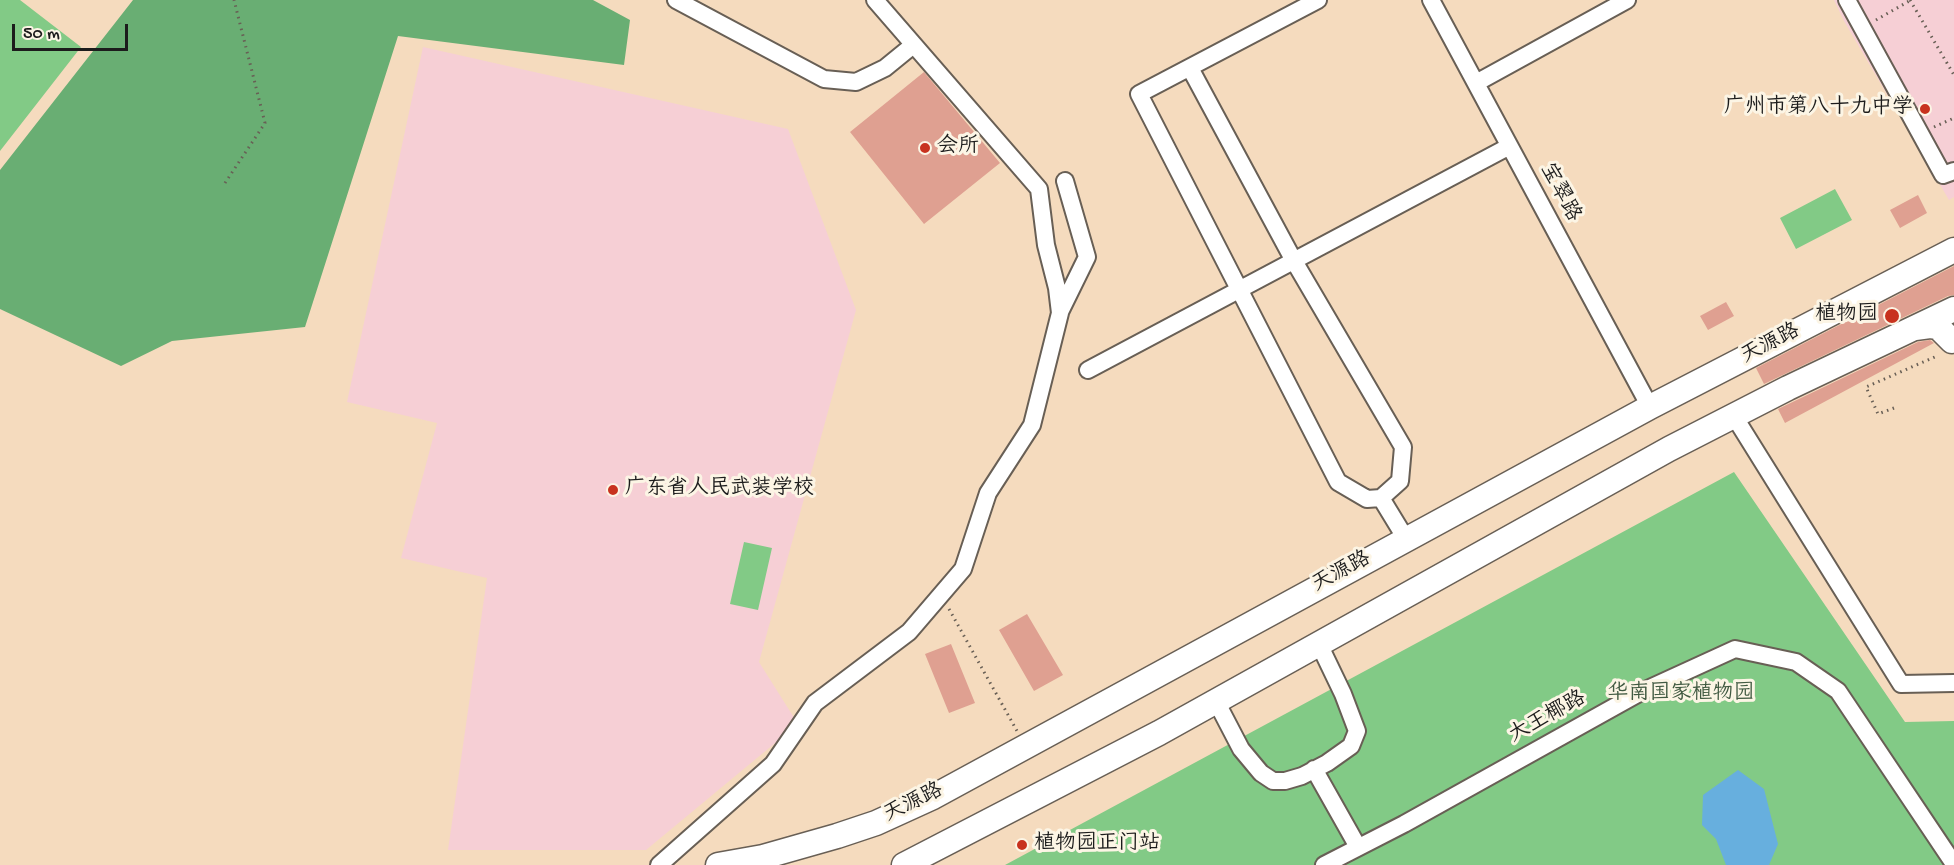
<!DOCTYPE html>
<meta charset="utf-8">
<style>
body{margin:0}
#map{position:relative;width:1954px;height:865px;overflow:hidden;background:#f5dbbe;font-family:"Gochi Hand",sans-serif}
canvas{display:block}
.scale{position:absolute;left:12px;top:24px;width:116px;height:27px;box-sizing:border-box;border:3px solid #1c1c1c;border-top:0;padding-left:8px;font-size:18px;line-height:21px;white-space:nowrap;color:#1c1c1c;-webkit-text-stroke:4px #fcf5e5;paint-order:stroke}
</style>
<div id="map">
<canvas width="1954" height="865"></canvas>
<div class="scale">50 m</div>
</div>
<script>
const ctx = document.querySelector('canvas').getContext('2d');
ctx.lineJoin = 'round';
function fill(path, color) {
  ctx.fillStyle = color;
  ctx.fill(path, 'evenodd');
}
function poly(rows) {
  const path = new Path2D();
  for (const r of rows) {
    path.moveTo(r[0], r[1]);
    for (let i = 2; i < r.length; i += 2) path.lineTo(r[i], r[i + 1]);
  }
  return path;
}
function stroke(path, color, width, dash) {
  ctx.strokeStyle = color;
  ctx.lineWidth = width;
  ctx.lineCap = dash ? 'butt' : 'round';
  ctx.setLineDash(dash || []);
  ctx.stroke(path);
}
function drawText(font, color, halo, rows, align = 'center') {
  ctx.font = font + ' "Gochi Hand","LXGW WenKai TC",sans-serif';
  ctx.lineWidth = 6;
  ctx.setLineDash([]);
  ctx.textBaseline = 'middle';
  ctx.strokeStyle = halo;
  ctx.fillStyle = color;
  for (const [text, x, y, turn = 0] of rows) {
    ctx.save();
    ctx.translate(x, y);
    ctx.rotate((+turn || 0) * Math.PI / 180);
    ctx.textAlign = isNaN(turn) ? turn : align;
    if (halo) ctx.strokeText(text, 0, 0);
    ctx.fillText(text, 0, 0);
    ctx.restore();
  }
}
const built = poly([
 [1834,0,1954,0,1954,197,1949,200,1844,21],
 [423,47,788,129,856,310,759,662,798,724,646,850,448,850,487,578,401,558,437,423,347,402]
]);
const green = poly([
 [0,0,20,0,81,47,0,151],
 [1835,189,1852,220,1796,249,1780,218],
 [1734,472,1905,722,1954,721,1954,865,1005,865],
 [744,542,772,548,758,610,730,604]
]);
const forest = poly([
 [133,0,593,0,630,20,624,65,398,36,305,327,172,341,121,366,0,309,0,170]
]);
const water = poly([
 [1738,770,1764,789,1778,844,1769,865,1726,865,1716,839,1702,825,1703,795]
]);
const building = poly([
 [924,72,1000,163,924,224,850,132],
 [1918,195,1927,213,1900,228,1890,210],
 [1954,266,1954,295,1948,296,1764,384,1756,368],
 [1726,302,1734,316,1708,330,1700,316],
 [1930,340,1934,343,1785,423,1778,409,1918,342],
 [1027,614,1063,675,1034,691,999,630],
 [951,644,975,703,949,713,925,654]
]);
const path = poly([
 [1910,0,1954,75],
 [1876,20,1911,0],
 [1934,127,1954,118],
 [225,183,265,123,234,0],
 [1894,408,1878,414,1866,387,1937,356],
 [949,609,1017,731]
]);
const minor = poly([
 [676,0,824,79,856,82,885,68,912,46],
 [1318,0,1139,94,1338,482,1367,499,1381,498],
 [1431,0,1650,407],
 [1847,0,1943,175,1954,171],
 [1190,68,1294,261,1403,447,1400,481,1381,498,1406,539],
 [1476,83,1627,0],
 [1060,312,1087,257,1065,181],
 [1088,370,1508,147],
 [1734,416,1901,684,1954,683],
 [1216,701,1241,749,1261,773,1273,781,1285,781,1302,776,1327,763,1351,746,1357,731,1343,694,1319,644],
 [1314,769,1358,847],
 [659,865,773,764,815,703,909,632,963,569,988,493,1032,425,1060,313,1057,288,1046,245,1039,189,875,0],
 [1324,865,1404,824,1641,692,1735,649,1796,662,1838,691,1954,864]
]);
const highway = poly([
 [1915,328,1930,326,1938,327,1952,341],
 [718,865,763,857,837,836,876,823,933,797,1650,407,1954,250],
 [904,865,1159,733,1669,449,1788,388,1954,309]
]);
const markers = [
 [1925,109,6,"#c8321e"],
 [925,148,6,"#c8321e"],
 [1892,316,8,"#c8321e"],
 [613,490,6,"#c8321e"],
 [1022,845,6,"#c8321e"]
];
const poiNames = [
 ["广州市第八十九中学",1913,109,"right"],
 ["会所",937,148],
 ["植物园",1878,316,"right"],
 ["广东省人民武装学校",625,490],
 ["植物园正门站",1034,845]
];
const streetNames = [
 ["宝翠路",1559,193,62],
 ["天源路",1771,345,-27],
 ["天源路",1342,573,-28],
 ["大王椰路",1548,718,-29],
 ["天源路",914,804,-26]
];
const parkNames = [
 ["华南国家植物园",1681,695]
];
fill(built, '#f6cfd5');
fill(green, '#82ca86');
fill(forest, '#69ae73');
fill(water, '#67afde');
fill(building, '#dfa091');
stroke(minor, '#685f55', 20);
stroke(highway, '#685f55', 27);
stroke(path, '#685f55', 3, [1.5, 4.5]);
stroke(minor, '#fff', 16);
stroke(highway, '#fff', 24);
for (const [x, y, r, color] of markers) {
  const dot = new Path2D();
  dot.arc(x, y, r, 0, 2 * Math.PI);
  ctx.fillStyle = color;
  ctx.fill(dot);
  stroke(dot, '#fcf5e5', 2);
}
drawText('21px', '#1c1c1c', '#fcf5e5', poiNames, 'left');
drawText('21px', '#1c1c1c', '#fcf5e5', streetNames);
drawText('21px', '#405941', '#fcf5e5', parkNames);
</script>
